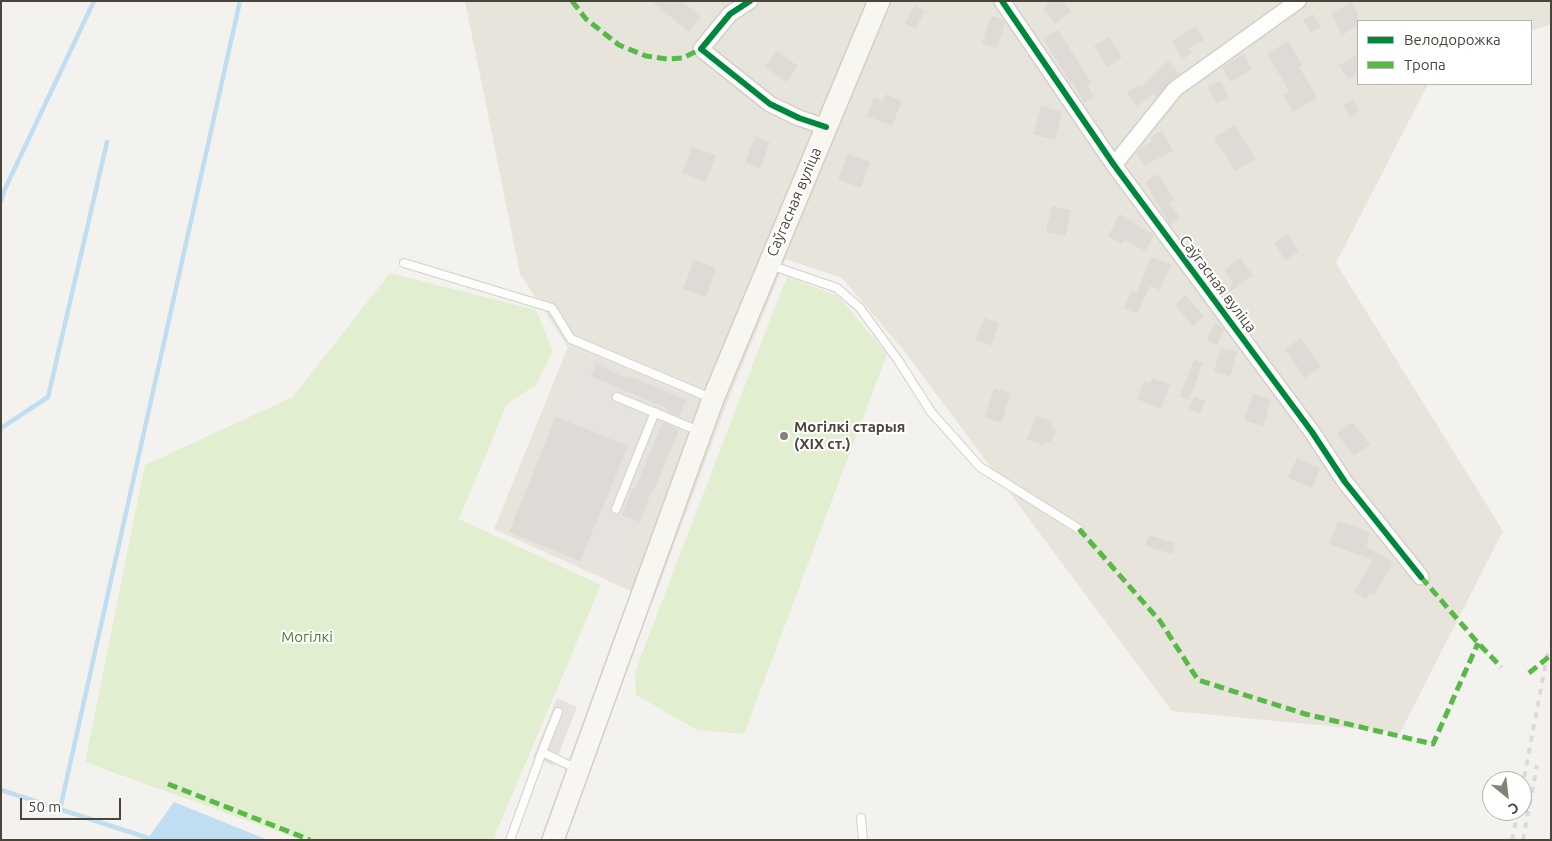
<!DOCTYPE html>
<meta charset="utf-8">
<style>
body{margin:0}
#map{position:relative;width:1552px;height:841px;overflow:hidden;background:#f4f2ee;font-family:Ubuntu,sans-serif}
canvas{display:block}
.frame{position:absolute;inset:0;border:2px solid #4b4439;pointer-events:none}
.legend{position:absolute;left:1357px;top:20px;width:175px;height:65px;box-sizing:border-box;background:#fff;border:1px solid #b7b4b0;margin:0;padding:6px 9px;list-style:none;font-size:15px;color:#4b4439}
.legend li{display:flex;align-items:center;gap:10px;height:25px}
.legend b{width:25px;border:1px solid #b7b4b0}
.north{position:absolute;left:1482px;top:771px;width:50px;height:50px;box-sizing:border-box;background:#fff;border:1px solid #b7b4b0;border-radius:50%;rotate:151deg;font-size:14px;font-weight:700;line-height:20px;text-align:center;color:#4b4439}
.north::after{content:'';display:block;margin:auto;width:18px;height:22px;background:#868178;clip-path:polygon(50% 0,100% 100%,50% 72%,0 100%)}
.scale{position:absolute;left:20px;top:798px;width:101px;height:22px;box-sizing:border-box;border:2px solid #4b4439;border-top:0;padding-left:6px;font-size:15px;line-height:18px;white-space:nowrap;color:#4b4439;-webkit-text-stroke:4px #fff;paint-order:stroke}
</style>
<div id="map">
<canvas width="1552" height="841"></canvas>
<div class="frame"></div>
<ul class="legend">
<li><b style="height:6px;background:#00873e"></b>Велодорожка</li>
<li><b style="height:6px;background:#58b947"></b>Тропа</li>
</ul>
<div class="north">С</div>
<div class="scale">50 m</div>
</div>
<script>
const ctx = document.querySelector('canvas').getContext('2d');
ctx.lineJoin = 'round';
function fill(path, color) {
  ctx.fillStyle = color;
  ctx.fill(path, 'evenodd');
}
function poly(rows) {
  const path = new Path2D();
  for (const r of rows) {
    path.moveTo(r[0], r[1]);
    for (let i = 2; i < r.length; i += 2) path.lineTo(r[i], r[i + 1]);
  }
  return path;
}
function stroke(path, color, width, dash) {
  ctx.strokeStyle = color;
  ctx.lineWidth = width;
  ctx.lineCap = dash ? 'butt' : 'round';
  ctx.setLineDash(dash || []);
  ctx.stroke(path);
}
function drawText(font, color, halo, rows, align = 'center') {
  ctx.font = font + ' Ubuntu,sans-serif';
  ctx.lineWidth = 4;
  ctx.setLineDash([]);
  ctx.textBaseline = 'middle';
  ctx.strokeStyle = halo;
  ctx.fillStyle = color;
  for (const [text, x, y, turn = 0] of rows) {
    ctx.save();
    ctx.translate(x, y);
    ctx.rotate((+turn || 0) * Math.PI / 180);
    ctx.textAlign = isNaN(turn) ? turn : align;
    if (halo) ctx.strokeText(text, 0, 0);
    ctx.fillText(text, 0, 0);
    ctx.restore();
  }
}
const residential = poly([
 [465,1,1551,1,1551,24,1531,31,1531,21,1358,21,1358,84,1428,84,1336,263,1503,531,1400,733,1172,711,905,352,842,278,786,259,729,398,653,601,494,529,568,347,520,274]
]);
const industrial = poly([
 [576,351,692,399,620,580,509,532]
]);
const green = poly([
 [390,273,536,310,553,351,536,385,507,404,459,519,601,585,493,840,301,840,85,762,145,465,293,397],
 [788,277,838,296,887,354,744,734,697,730,636,695,635,672,783,286]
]);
const parking = poly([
 [557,698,577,707,554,766,533,757]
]);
const water = poly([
 [174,802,268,840,149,840,148,838]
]);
const stream = poly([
 [1,201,4,191,94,1],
 [1,428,48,397,107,142],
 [1,790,148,838],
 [60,809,240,1]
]);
const building = poly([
 [651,1,682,1,701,17,689,32],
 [1052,1,1063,1,1071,11,1055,24,1043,9],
 [1352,2,1358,15,1358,26,1342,35,1331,13],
 [915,6,925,11,915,29,905,23],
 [1313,14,1321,27,1311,33,1303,20],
 [991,16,1004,20,1005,23,997,48,982,43],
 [1196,26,1204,40,1189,48,1192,53,1183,59,1172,41],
 [1058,30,1091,82,1087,84,1094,98,1084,103,1072,81,1071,83,1043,39],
 [1108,37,1122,57,1108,67,1094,46],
 [1288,41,1302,65,1299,67,1317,98,1293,112,1283,95,1289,91,1267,54],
 [777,51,798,66,786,82,765,67],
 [1244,54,1252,69,1230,82,1222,67],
 [1358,54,1358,73,1348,80,1339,65],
 [1168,61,1180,74,1168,83,1157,97,1154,94,1137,106,1127,93,1139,84,1142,87],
 [1221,81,1228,98,1216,103,1208,86],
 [886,94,902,101,892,126,867,116,874,97,883,101],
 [1353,99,1359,110,1350,117,1343,106],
 [1041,106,1062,112,1055,140,1033,134],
 [1234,125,1256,158,1236,171,1214,138],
 [1162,130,1173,151,1145,165,1136,152,1152,141,1150,137],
 [755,136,770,142,760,168,745,163],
 [692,147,716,155,706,182,682,173],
 [848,154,870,162,861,188,838,180],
 [1158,174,1174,200,1169,203,1180,218,1170,225,1145,182],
 [1052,206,1071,210,1065,236,1046,232],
 [1120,214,1134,222,1133,223,1154,235,1145,251,1124,240,1122,244,1108,236],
 [1288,234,1299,252,1285,260,1274,243],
 [1151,257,1171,265,1160,290,1150,286,1137,314,1124,308,1132,291,1137,293],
 [1240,258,1253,275,1227,294,1233,282,1224,270],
 [694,260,716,268,706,297,683,289],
 [1185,295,1204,316,1193,326,1175,305],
 [984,318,999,323,991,346,976,340],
 [1215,323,1221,326,1224,329,1217,345,1207,340],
 [1301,338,1321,367,1305,378,1285,349],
 [1221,348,1237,352,1230,376,1214,371],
 [1194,360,1203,363,1189,400,1180,396],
 [596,364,628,379,629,376,686,400,679,417,667,412,668,409,591,376],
 [1152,378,1170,384,1161,409,1137,399,1144,381,1150,383],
 [994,388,1010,393,1002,422,985,418],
 [1253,394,1271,399,1263,426,1244,420],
 [1194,397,1205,401,1200,413,1189,409],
 [1037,416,1053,422,1051,427,1057,429,1051,443,1045,441,1043,445,1027,439],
 [556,417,628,446,580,561,509,532],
 [663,422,679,430,653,492,651,491,640,522,622,515,632,488,635,489],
 [1352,422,1370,444,1354,456,1337,434],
 [1297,458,1320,468,1312,488,1288,478],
 [1338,521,1370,532,1366,546,1393,562,1374,595,1370,593,1366,599,1354,592,1373,560,1329,544],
 [1149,535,1175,543,1172,554,1145,546]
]);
const lane = poly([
 [404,263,552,308,571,339,711,398],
 [770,265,837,288,860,308,898,360,931,412,980,467,1079,529],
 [617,397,699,431],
 [616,509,655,412],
 [558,712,542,752,577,769],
 [861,818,863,840],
 [510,840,542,752]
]);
const street = poly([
 [750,1,730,14,701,49,770,104,799,118,826,127],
 [1002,1,1114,165,1312,432,1345,482,1421,577],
 [1114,165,1175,89,1298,1]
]);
const secondary = poly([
 [553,840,713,399,879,1]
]);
const rail = poly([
 [1522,789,1547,656,1551,647],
 [1512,840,1518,811],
 [1523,840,1537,765]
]);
const quiet = poly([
 [572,1,586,19,619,45,646,56,667,59,683,58,701,49],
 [1079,529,1160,621,1198,680,1305,714,1433,744,1478,643],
 [1421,577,1478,643,1501,667],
 [1529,673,1551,655],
 [168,784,310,840]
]);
const cycleway = poly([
 [750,1,730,14,701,49,770,104,799,118,826,127],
 [1002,1,1114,165,1312,432,1345,482,1421,577]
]);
const markers = [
 [784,436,5,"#868178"]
];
const streetNames = [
 ["Саўгасная вуліца",794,202,-67],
 ["Саўгасная вуліца",1218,284,53]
];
const poiNames = [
 ["Могілкі старыя",794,427],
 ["(XIX ст.)",794,444]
];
const parkNames = [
 ["Могілкі",307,637]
];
fill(residential, '#e7e4dc');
fill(industrial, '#e6e2de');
fill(green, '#e1eecf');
fill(parking, '#e6e3df');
fill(water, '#c0ddf1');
stroke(stream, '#c0ddf1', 4.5);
fill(building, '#dedbd6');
stroke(lane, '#d2d0cb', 10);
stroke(street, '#d2d0cb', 18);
stroke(secondary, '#d3cfc5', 24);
stroke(lane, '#fdfdfc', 8);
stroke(street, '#fdfdfc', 15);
stroke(secondary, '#f7f6f1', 21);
stroke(rail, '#dbdbda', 4, [6, 6]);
stroke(quiet, '#58b947', 5, [10, 5]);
stroke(cycleway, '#00873e', 6);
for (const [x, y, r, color] of markers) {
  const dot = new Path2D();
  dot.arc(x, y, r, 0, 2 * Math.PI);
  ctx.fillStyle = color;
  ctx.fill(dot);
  stroke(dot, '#fff', 2);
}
drawText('15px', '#4b4439', '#fff', streetNames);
drawText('bold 15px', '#4b4439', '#fff', poiNames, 'left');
drawText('15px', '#4a7f2a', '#fff', parkNames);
</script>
